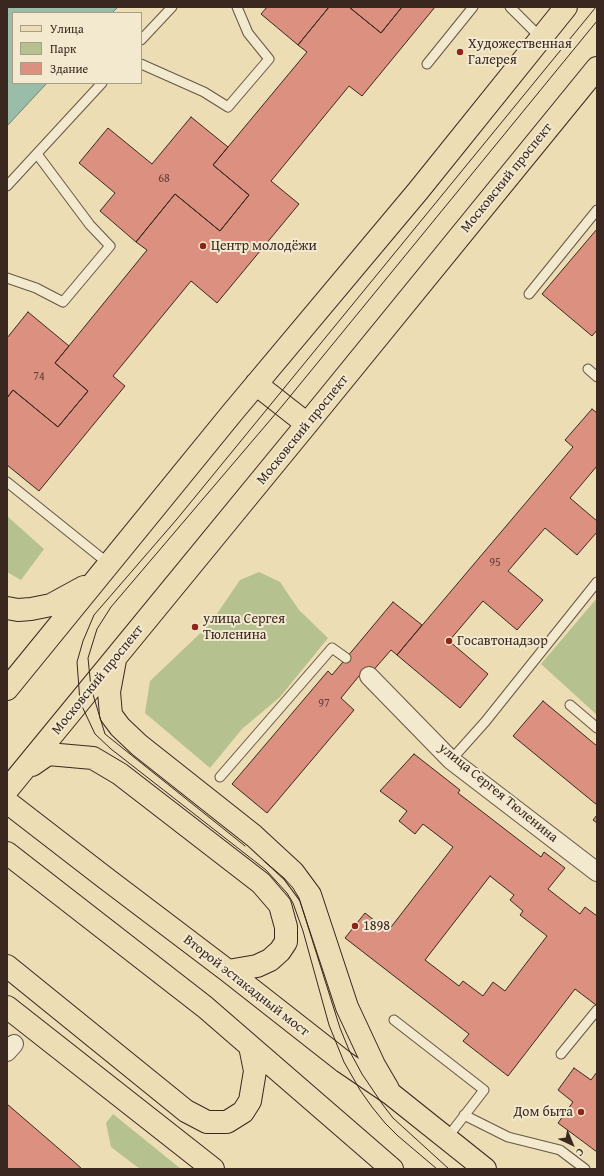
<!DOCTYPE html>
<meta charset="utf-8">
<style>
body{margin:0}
#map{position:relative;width:604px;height:1176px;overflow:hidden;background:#ecddb5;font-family:"Gentium Book Plus",serif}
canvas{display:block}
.frame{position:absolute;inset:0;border:8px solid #3a2820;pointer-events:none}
.legend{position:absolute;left:12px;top:12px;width:130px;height:72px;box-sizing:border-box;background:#f3e9cf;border:1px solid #a99c89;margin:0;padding:5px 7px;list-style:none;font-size:12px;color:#3a2820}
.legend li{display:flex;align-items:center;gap:8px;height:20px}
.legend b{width:20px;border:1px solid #a99c89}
.north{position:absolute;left:552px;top:1124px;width:40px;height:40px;-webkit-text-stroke:3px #f3e9cf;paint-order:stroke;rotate:136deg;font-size:11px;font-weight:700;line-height:16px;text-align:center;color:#3a2820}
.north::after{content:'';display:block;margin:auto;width:14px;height:18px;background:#3a2820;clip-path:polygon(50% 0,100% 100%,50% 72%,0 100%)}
</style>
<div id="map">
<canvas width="604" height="1176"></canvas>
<div class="frame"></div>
<ul class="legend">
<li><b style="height:5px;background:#ecddb5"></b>Улица</li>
<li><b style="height:11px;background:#b5c28f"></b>Парк</li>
<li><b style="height:11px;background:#db9080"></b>Здание</li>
</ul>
<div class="north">С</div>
</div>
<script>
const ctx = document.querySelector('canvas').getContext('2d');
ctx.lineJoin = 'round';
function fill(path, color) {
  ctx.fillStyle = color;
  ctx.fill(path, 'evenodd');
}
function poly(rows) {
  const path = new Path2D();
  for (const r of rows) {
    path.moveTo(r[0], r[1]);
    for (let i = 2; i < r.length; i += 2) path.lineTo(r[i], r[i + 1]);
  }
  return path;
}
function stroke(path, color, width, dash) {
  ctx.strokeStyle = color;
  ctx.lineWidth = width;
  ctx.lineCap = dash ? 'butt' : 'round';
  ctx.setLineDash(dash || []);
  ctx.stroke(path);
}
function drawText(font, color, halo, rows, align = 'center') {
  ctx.font = font + ' "Gentium Book Plus",serif';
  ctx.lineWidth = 4;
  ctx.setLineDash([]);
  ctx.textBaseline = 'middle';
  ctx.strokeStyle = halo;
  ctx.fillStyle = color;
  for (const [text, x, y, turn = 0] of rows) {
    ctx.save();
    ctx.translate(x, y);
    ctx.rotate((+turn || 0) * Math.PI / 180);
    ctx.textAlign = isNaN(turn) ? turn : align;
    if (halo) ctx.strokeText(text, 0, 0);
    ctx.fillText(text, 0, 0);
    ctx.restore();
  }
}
const green = poly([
 [7,516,44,549,21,580,7,572],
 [259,572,280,582,299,610,328,638,280,697,242,729,210,768,145,713,150,681,210,624,240,580],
 [597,598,597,715,541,664],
 [113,1114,181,1169,141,1169,136,1166,111,1147,106,1123]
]);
const water = poly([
 [7,7,118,7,112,13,13,13,13,83,47,83,7,126,7,7]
]);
const building = poly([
 [267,7,329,7,298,45,261,14,267,7],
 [329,7,349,7,381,33,402,7,435,7,362,96,349,86,271,181,299,204,217,303,191,281,113,376,125,386,39,491,7,465,7,398,13,390,58,427,88,391,55,363,147,250,136,242,175,194,220,231,249,195,213,165,307,52,298,45,329,7],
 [349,7,402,7,381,33,349,7],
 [191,117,228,147,213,165,249,195,220,231,175,194,136,242,100,211,115,193,79,163,108,128,152,164,191,117],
 [597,229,597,330,592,336,542,294,597,229],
 [28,312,69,346,55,363,88,391,58,427,13,390,7,398,7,338,28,312],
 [592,409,597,413,597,466,570,498,597,521,597,532,577,555,545,528,508,571,543,600,517,630,483,601,449,641,488,674,460,708,397,655,573,447,565,440,592,409],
 [393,602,422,625,397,655,391,650,364,681,359,676,341,698,354,710,267,813,232,784,328,671,332,675,393,602],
 [543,701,597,746,597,805,513,736,543,701],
 [414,754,460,790,458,793,541,857,544,852,565,868,548,889,580,914,585,907,597,916,597,1003,596,1005,575,989,508,1076,463,1041,469,1034,345,938,365,913,388,931,453,847,423,824,415,834,399,821,407,811,380,791,414,754],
 [490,876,514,895,510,900,523,911,520,915,547,936,505,991,493,982,483,996,463,981,459,986,425,960,490,876],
 [597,815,597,823,593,820,597,815],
 [574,1068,591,1080,597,1072,597,1152,558,1123,573,1102,558,1090,574,1068],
 [7,1104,72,1160,82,1169,9,1169,7,1167,7,1104]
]);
const lane = poly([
 [510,7,541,38],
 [141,40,172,7],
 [141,64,204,92,228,107,269,59,248,33,237,7],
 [427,64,473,7],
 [7,186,102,83],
 [7,278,36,288,63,302,110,246,90,225,37,154],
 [529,294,597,210],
 [588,369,597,377],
 [7,482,109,564],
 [570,705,597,728],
 [451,760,485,722,597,582],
 [220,777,332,648,346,658],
 [394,1020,484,1090,447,1138],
 [561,1054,597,1010],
 [464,1115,508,1137,560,1150,585,1169]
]);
const street = poly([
 [369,676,451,760,597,872],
 [7,1052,14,1044]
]);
const primary = poly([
 [256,384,307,424],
 [7,608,18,610,31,609,51,605,84,587],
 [115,660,109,692,111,715,120,727,139,745,254,836,293,872,310,895,347,1007,374,1065,388,1089],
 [7,689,232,413,418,191,566,7],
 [32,765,48,754,93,758,120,774,261,883,280,905,286,927,286,942,280,951,270,960,257,966,228,971],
 [7,790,307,424,597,68],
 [7,802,104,877,228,971,344,1062,391,1094,485,1169],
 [7,853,205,1007,392,1169],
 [7,966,186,1111,207,1122,227,1122,243,1112,250,1101,255,1071,250,1046],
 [7,1007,213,1169]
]);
const tram = poly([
 [245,846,105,734,91,688,88,658,97,629,111,607,283,405,597,21],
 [264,861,284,878,293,888,299,898,340,1028,349,1050,362,1074,383,1105,393,1118,449,1169],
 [437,1169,398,1136,385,1123,372,1107,360,1090,344,1062,329,1025,303,931,293,903,287,893,266,870,111,749,95,734,80,702,77,662,83,641,94,615,177,519,596,7]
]);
const markers = [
 [460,52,4,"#8f2418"],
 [203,246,4,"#8f2418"],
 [195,627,4,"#8f2418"],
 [449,641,4,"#8f2418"],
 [355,926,4,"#8f2418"],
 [581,1112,4,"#8f2418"]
];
const numberNames = [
 ["68",164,179],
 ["74",39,377],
 ["95",495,563],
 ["97",324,704]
];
const poiNames = [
 ["Художественная",468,44],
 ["Галерея",468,60],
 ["Центр молодёжи",211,246],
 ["улица Сергея",203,619],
 ["Тюленина",203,635],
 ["Госавтонадзор",457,641],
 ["1898",363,926],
 ["Дом быта",573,1112,"right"]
];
const streetNames = [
 ["Московский проспект",507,178,-51],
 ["Московский проспект",303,430,-51],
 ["Московский проспект",98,680,-51],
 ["улица Сергея Тюленина",498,793,39],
 ["Второй эстакадный мост",246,986,38]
];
fill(green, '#b5c28f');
fill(water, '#99bda9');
stroke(water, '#738172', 1);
fill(building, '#db9080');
stroke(building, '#3a2820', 1);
stroke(lane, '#665545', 11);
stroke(street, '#665545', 20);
stroke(primary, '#3a2820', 24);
stroke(lane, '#f3e9cf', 9);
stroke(street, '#f3e9cf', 18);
stroke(primary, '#ecddb5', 22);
stroke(tram, '#3a2820', 1);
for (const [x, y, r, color] of markers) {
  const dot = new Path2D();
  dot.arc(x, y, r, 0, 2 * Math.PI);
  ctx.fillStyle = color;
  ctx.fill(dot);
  stroke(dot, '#f3e9cf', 1.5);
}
drawText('12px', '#624238', null, numberNames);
drawText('14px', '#3a2820', '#f3e9cf', poiNames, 'left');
drawText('14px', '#3a2820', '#f3e9cf', streetNames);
</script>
